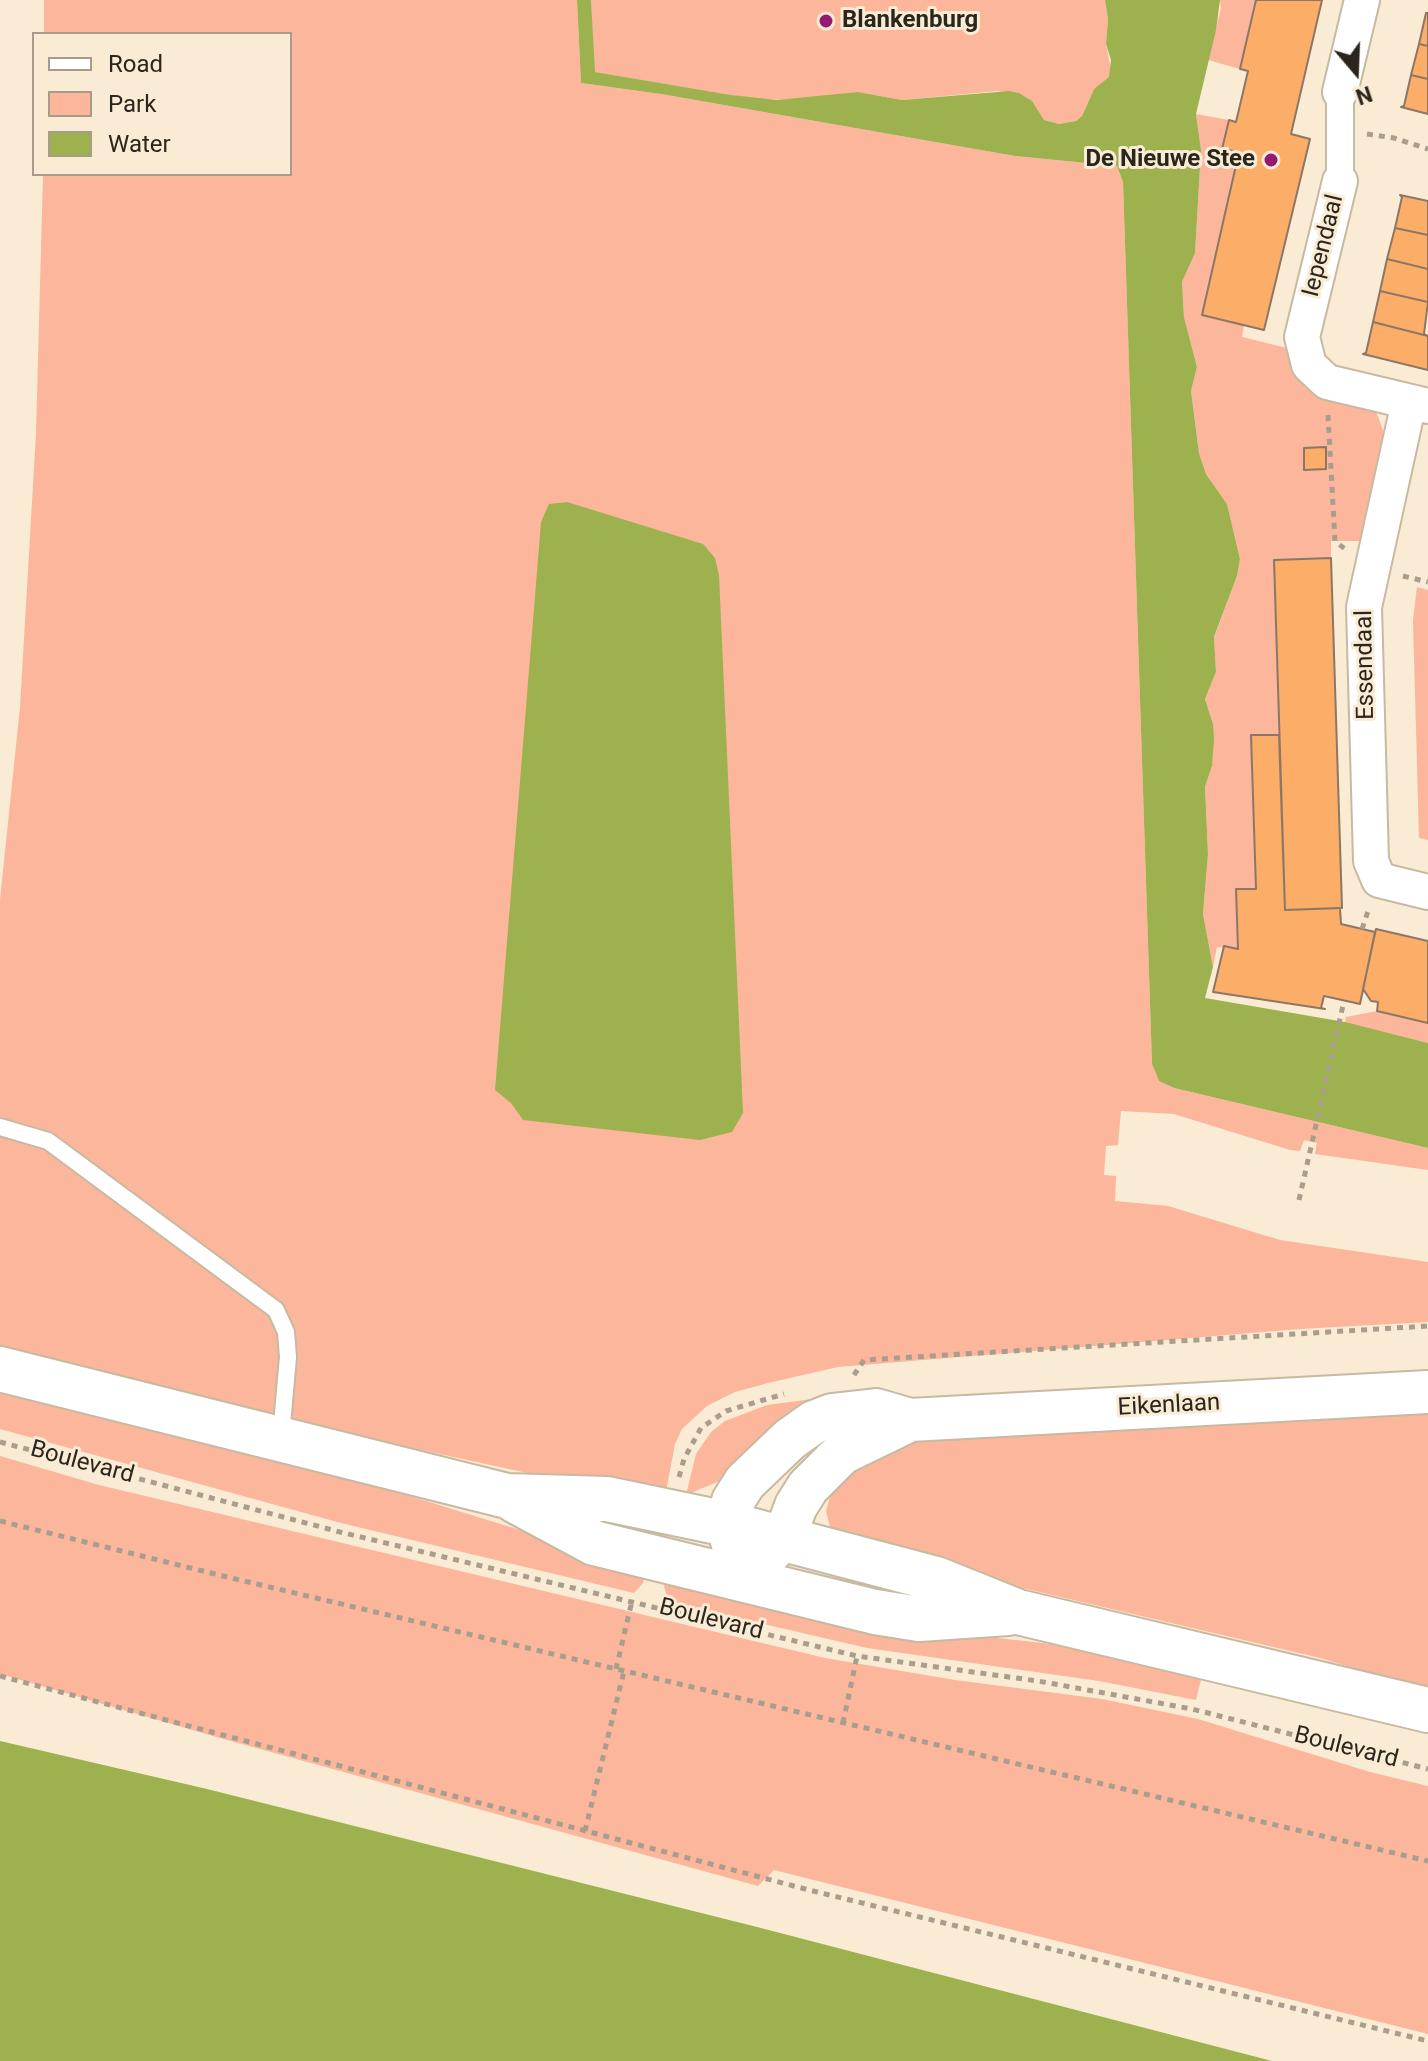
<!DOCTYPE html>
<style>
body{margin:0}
#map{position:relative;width:1428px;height:2061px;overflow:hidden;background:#faebd4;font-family:Roboto,sans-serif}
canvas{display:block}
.legend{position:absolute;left:32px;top:32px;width:260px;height:144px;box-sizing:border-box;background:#faebd4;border:2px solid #a79c8b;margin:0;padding:10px 14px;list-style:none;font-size:24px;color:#2b261d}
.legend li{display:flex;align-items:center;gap:16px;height:40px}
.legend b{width:40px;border:2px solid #a79c8b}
.north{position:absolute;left:1316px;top:32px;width:80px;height:80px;-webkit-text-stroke:6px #faebd4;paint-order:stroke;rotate:161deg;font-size:22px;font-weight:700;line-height:32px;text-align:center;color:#2b261d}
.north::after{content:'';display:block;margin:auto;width:28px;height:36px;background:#2b261d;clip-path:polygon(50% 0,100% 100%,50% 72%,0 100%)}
</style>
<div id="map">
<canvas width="1428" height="2061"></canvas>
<ul class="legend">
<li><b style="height:10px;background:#fff"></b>Road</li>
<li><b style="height:22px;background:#fbb69c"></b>Park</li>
<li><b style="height:22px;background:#9eb14f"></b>Water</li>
</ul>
<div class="north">N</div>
</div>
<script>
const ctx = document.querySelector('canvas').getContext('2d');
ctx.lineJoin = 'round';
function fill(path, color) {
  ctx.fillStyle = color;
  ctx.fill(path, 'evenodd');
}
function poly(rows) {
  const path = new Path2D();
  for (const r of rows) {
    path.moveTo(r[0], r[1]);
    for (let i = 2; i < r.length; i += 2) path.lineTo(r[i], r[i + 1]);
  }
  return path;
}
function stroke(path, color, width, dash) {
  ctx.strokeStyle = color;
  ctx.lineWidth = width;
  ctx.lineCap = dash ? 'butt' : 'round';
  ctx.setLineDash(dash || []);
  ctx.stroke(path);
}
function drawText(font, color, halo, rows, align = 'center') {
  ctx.font = font + ' Roboto,sans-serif';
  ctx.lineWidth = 6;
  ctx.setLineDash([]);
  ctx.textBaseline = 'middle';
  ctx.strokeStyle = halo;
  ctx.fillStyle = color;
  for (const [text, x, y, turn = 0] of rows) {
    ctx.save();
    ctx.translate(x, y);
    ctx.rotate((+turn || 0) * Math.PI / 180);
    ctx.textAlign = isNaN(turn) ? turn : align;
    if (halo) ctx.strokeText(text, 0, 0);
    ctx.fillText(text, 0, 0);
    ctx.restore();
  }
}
const green = poly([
 [44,0,577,0,581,83,661,94,1015,156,1117,166,1123,182,1152,1064,1159,1081,1174,1088,1428,1148,1428,1170,1315,1154,1317,1143,1304,1140,1300,1151,1290,1150,1174,1114,1121,1111,1118,1145,1106,1146,1104,1175,1116,1176,1115,1201,1168,1206,1280,1240,1428,1262,1428,1322,1300,1329,838,1367,768,1383,735,1392,707,1406,682,1429,675,1444,665,1497,555,1479,338,1432,0,1346,0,900,20,707,36,434,43,174,290,174,290,34,44,34],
 [591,0,1105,0,1108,20,1106,44,1111,69,1109,78,1094,89,1082,116,1076,121,1059,124,1044,120,1026,97,998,91,902,100,858,92,794,100,754,99,594,72],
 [1220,0,1256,0,1240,69,1208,60,1221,8],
 [1196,114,1229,120,1222,148,1239,152,1202,315,1244,325,1242,337,1287,348,1290,363,1299,381,1316,397,1366,407,1377,414,1384,433,1360,541,1331,541,1331,558,1274,560,1279,735,1251,735,1256,889,1236,890,1238,949,1217,947,1213,967,1203,914,1208,854,1205,787,1212,766,1213,724,1205,699,1216,672,1214,638,1237,576,1240,559,1227,504,1206,474,1199,453,1191,391,1197,367,1184,317,1182,282,1195,252,1201,150],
 [1417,587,1428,590,1428,840,1419,838,1413,620],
 [1377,1011,1428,1023,1428,1043,1345,1023,1346,1017],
 [0,1386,358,1480,426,1501,646,1569,643,1583,634,1593,341,1523,0,1429],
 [820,1398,787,1420,722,1480,686,1495,696,1454,711,1432,725,1421,767,1405],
 [1428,1408,1428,1690,1320,1658,852,1548,831,1531,826,1511,832,1490,861,1462,907,1442],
 [0,1456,99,1485,825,1658,955,1680,1102,1699,1198,1719,1370,1772,1428,1786,1428,2034,774,1870,758,1886,220,1738,0,1674],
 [668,1575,960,1634,1098,1649,1203,1671,1196,1700,1099,1681,867,1648,669,1602,664,1587]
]);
const water = poly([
 [577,0,591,0,595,72,731,95,777,100,858,92,902,100,1009,91,1019,93,1032,101,1044,120,1059,124,1076,121,1082,116,1094,89,1109,77,1111,60,1106,44,1108,20,1105,0,1220,0,1216,30,1196,114,1201,150,1195,253,1182,282,1184,317,1197,367,1191,391,1199,453,1206,474,1227,504,1240,559,1237,576,1214,637,1216,672,1205,699,1213,724,1214,739,1212,766,1205,787,1208,854,1203,914,1213,967,1205,998,1345,1022,1428,1043,1428,1148,1174,1088,1159,1081,1152,1064,1123,182,1117,166,1015,156,661,94,581,83],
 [567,502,703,544,715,558,719,575,743,1113,732,1132,700,1140,523,1120,511,1103,495,1090,541,522,549,504],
 [0,1741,207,1789,761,1928,1272,2061,0,2061]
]);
const building = poly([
 [1256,0,1322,0,1291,134,1310,139,1264,330,1202,315,1239,152,1222,149,1229,120,1236,122,1248,71,1240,69,1256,0],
 [1426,13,1428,13,1428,46,1419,44,1426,13],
 [1419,44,1428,46,1428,79,1411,75,1419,44],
 [1411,75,1428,79,1428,114,1401,107,1404,106,1411,75],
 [1400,195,1428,201,1428,235,1395,228,1402,197,1400,195],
 [1395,228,1428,235,1428,269,1387,259,1395,228],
 [1387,259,1428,269,1428,302,1380,291,1387,259],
 [1380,291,1428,302,1424,334,1428,336,1373,322,1380,291],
 [1373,322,1428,336,1428,370,1363,354,1366,353,1373,322],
 [1326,447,1326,469,1304,470,1304,448,1326,447],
 [1331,558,1342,908,1285,910,1274,560,1331,558],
 [1251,735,1279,735,1285,910,1340,908,1341,924,1375,932,1360,1004,1324,996,1321,1008,1325,1009,1213,992,1224,946,1238,949,1236,889,1256,889,1251,735],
 [1376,929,1428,941,1428,1023,1377,1011,1378,1002,1371,1001,1363,989,1376,929]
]);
const path = poly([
 [1367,134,1394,138,1428,149],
 [1328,415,1335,541,1345,549],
 [1403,576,1428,582],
 [1362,929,1368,911],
 [1299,1200,1344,1001],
 [854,1375,864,1360,1428,1326],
 [0,1442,340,1532,857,1656,1038,1681,1192,1709,1428,1769],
 [679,1477,684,1459,701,1428,726,1411,784,1394],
 [0,1521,223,1576,1428,1861],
 [616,1669,632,1601],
 [0,1676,809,1890,1428,2041],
 [843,1723,857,1656],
 [585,1831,624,1671]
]);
const service = poly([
 [0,1127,48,1141,276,1310,286,1332,288,1357,281,1436]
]);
const pedestrian = poly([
 [1340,92,1340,181]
]);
const minor = poly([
 [1340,92,1362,0],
 [1340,181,1302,337,1309,365,1327,382,1428,406],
 [1409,402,1364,607,1371,861,1379,880,1428,892]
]);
const tertiary = poly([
 [910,1420,842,1453,808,1487,796,1506,784,1538,743,1579,727,1524,733,1501,745,1482,790,1439,814,1422,832,1415,876,1410,910,1420,1428,1392]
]);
const secondary = poly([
 [0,1369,507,1496,607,1499,727,1524,936,1579,1018,1612,1428,1710],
 [516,1501,594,1543,875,1612,919,1619,1008,1613]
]);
const markers = [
 [826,21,8,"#951872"],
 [1271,160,8,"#951872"]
];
const poiNames = [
 ["Blankenburg",842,21],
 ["De Nieuwe Stee",1255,160,"right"]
];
const streetNames = [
 ["Iependaal",1324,246,-76],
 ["Essendaal",1366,665,-91],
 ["Eikenlaan",1169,1406,-3],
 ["Boulevard",82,1463,15],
 ["Boulevard",711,1620,14],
 ["Boulevard",1346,1748,14]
];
fill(green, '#fbb69c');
fill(water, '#9eb14f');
fill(building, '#fcad68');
stroke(building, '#8c7767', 2);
stroke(service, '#c7b9a2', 20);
stroke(pedestrian, '#c7b9a2', 30);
stroke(minor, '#c7b9a2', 38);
stroke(tertiary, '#c7b9a2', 46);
stroke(secondary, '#c7b9a2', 48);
stroke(path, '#a99e8d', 5, [6, 6]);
stroke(service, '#fff', 16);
stroke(pedestrian, '#fff', 26);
stroke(minor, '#fff', 34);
stroke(tertiary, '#fff', 42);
stroke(secondary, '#fff', 44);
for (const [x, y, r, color] of markers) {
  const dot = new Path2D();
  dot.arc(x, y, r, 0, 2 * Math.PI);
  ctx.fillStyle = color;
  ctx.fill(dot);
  stroke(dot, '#faebd4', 3);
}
drawText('bold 24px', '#2b261d', '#faebd4', poiNames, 'left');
drawText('24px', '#2b261d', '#faebd4', streetNames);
</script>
